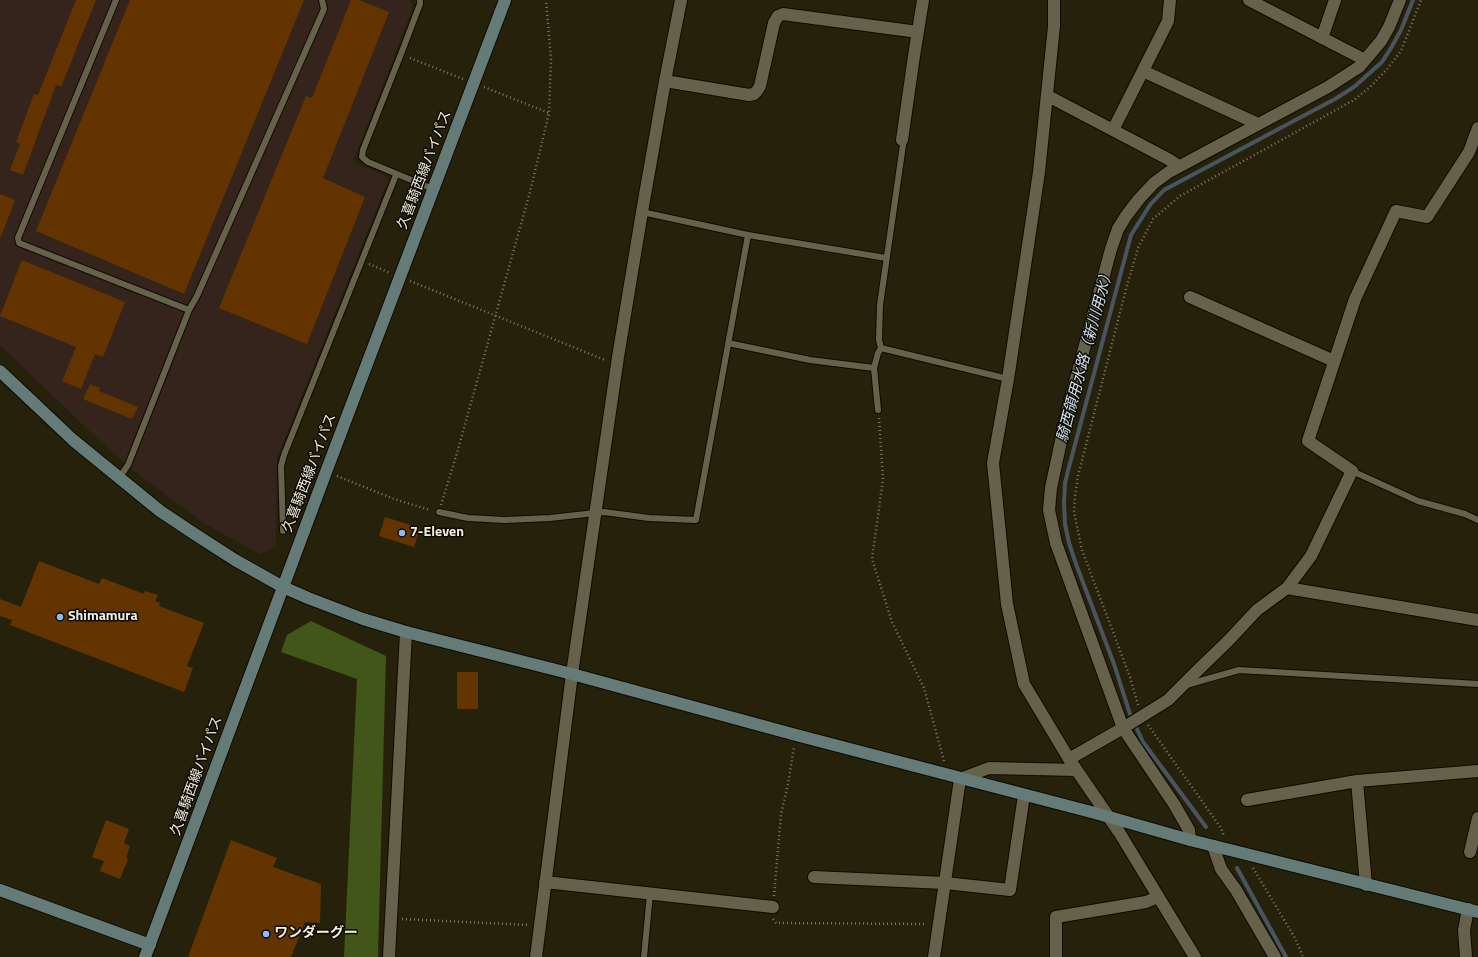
<!DOCTYPE html>
<meta charset="utf-8">
<style>
body{margin:0}
canvas{display:block;background:#25210b}
</style>
<canvas width="1478" height="957"></canvas>
<script>
const ctx = document.querySelector('canvas').getContext('2d');
ctx.lineJoin = 'round';
function fill(path, color) {
  ctx.fillStyle = color;
  ctx.fill(path, 'evenodd');
}
function poly(rows) {
  const path = new Path2D();
  for (const r of rows) {
    path.moveTo(r[0], r[1]);
    for (let i = 2; i < r.length; i += 2) path.lineTo(r[i], r[i + 1]);
  }
  return path;
}
function stroke(path, color, width, dash) {
  ctx.strokeStyle = color;
  ctx.lineWidth = width;
  ctx.lineCap = dash ? 'butt' : 'round';
  ctx.setLineDash(dash || []);
  ctx.stroke(path);
}
function drawText(font, color, halo, rows, align = 'center') {
  ctx.font = font + ' "Titillium Web","Noto Sans JP",sans-serif';
  ctx.lineWidth = 3;
  ctx.setLineDash([]);
  ctx.textBaseline = 'middle';
  ctx.strokeStyle = halo;
  ctx.fillStyle = color;
  for (const [text, x, y, turn = 0] of rows) {
    ctx.save();
    ctx.translate(x, y);
    ctx.rotate((+turn || 0) * Math.PI / 180);
    ctx.textAlign = isNaN(turn) ? turn : align;
    if (halo) ctx.strokeText(text, 0, 0);
    ctx.fillText(text, 0, 0);
    ctx.restore();
  }
}
const industrial = poly([
 [0,0,410,0,413,7,353,162,384,175,388,180,277,458,276,546,260,554,205,524,142,477,103,444,0,345]
]);
const forest = poly([
 [311,621,386,656,378,957,344,957,357,679,281,652,287,635]
]);
const stream = poly([
 [1206,827,1143,742,1130,714,1114,664,1076,564,1069,543,1065,524,1064,503,1065,483,1069,467,1131,235,1150,205,1164,190,1335,99,1354,87,1382,62,1391,48,1401,30,1413,0],
 [1237,868,1286,957]
]);
const building = poly([
 [76,0,96,0,61,87,56,85,23,175,10,170,20,144,16,142,34,94,38,95],
 [130,0,304,0,184,294,36,231],
 [351,0,359,0,389,12,323,178,365,197,307,344,219,308,306,96,312,98],
 [0,194,15,200,1,237,0,236],
 [22,260,125,302,103,357,95,354,81,389,62,381,76,347,0,316],
 [90,384,100,388,99,391,138,407,132,419,83,399],
 [385,517,420,528,414,547,379,536],
 [39,561,99,584,102,578,144,594,145,591,158,595,155,601,160,603,159,606,204,623,187,666,193,668,184,692,10,625,12,620,0,616,0,599,21,607],
 [457,672,478,672,478,709,457,709],
 [106,820,129,829,124,843,130,846,126,858,128,859,120,879,100,871,104,861,92,857],
 [231,840,277,858,273,867,321,884,320,923,305,922,291,957,188,957]
]);
const path = poly([
 [410,58,463,79],
 [484,87,549,113],
 [369,264,390,273],
 [410,281,605,360],
 [879,418,883,479,872,559,892,622,924,688,944,761],
 [337,476,394,499,430,510],
 [441,505,457,453,530,192,549,113,551,59,546,0],
 [1138,705,1130,677,1082,550,1074,512,1075,496,1078,476,1126,289,1138,248,1153,219,1180,196,1354,100,1370,87,1388,68,1401,51,1421,0],
 [1148,725,1221,828,1224,836],
 [1253,868,1295,938,1303,957],
 [774,896,781,814,788,784,794,747],
 [402,919,529,925],
 [773,919,776,923,926,924]
]);
const lane = poly([
 [116,0,18,238,19,243,189,310],
 [420,0,420,4,401,54,363,150,362,157,368,162,433,189],
 [642,212,748,235,886,258],
 [728,343,810,360,874,368],
 [881,348,1008,379],
 [878,410,874,368,878,353,881,348,879,340,880,305,903,145,902,140],
 [1352,471,1418,501,1465,514,1478,520],
 [119,478,128,465,189,310,197,296,324,9,322,0],
 [439,512,468,518,505,520,550,518,604,512,649,518,696,520,748,235],
 [283,531,281,466,284,455,396,175],
 [1186,685,1239,670,1478,684],
 [644,957,650,894]
]);
const street = poly([
 [1054,0,1054,26,1039,172,1008,379,993,463,1007,604,1024,684,1069,759,1119,832,1195,957],
 [1249,0,1365,60],
 [1322,38,1335,0],
 [1143,71,1258,124],
 [665,81,749,95,754,94,757,91,760,86,774,23,778,16,783,14,918,32],
 [1048,96,1168,159,1179,166],
 [1113,130,1168,21,1170,0],
 [902,140,914,56,923,0],
 [1190,297,1334,361],
 [1287,588,1478,620],
 [1069,759,1123,728,1168,700,1195,673,1229,640,1257,610,1287,588,1311,556,1352,471,1308,441,1355,299,1396,211,1427,217,1469,152,1478,128],
 [1357,781,1366,885],
 [1247,800,1357,781,1478,771],
 [1190,840,1189,830,1174,804,1123,728,1056,543,1049,510,1051,488,1068,408,1111,249,1118,229,1126,216,1139,199,1154,183,1169,172,1328,87,1359,67,1381,41,1389,27,1400,0],
 [1213,846,1221,869,1236,890,1275,957],
 [1470,852,1478,818],
 [814,877,945,883,1010,890,1024,795],
 [545,882,773,907],
 [389,957,406,632],
 [536,957,572,674,618,357,642,212,665,81,681,0],
 [934,957,960,779,989,768,1076,770],
 [1056,957,1056,917,1146,902,1158,897],
 [1466,957,1464,930,1468,909]
]);
const secondary = poly([
 [0,371,73,440,160,511,193,533,235,560,283,587,308,598,363,619,406,632,572,674,796,735,1095,813,1190,840,1478,912],
 [0,890,150,945],
 [145,957,326,472,505,0]
]);
const markers = [
 [402,533,4,"#8fb8fd"],
 [60,617,4,"#8fb8fd"],
 [266,934,4,"#8fb8fd"]
];
const streetNames = [
 ["久喜騎西線バイパス",425,170,-69],
 ["久喜騎西線バイパス",310,473,-69],
 ["久喜騎西線バイパス",197,776,-70]
];
const poiNames = [
 ["7-Eleven",410,533],
 ["Shimamura",68,617],
 ["ワンダーグー",274,934]
];
const waterNames = [
 ["騎西領用水路（新川用水）",1086,355,-75]
];
fill(industrial, '#34241b');
fill(forest, '#415618');
stroke(stream, '#485560', 4);
fill(building, '#633400');
stroke(lane, '#0f0a00', 8);
stroke(street, '#0f0a00', 14);
stroke(secondary, '#0f0a00', 14);
stroke(path, '#7d7967', 2.5, [1, 3]);
stroke(lane, '#66614a', 6);
stroke(street, '#66614a', 12);
stroke(secondary, '#657b77', 12);
for (const [x, y, r, color] of markers) {
  const dot = new Path2D();
  dot.arc(x, y, r, 0, 2 * Math.PI);
  ctx.fillStyle = color;
  ctx.fill(dot);
  stroke(dot, '#0c0a03', 1.5);
}
drawText('14px', '#f1efe1', '#0c0a03', streetNames);
drawText('bold 14px', '#f1efe1', '#0c0a03', poiNames, 'left');
drawText('italic 15px', '#d4e3f0', '#0c0a03', waterNames);
</script>
